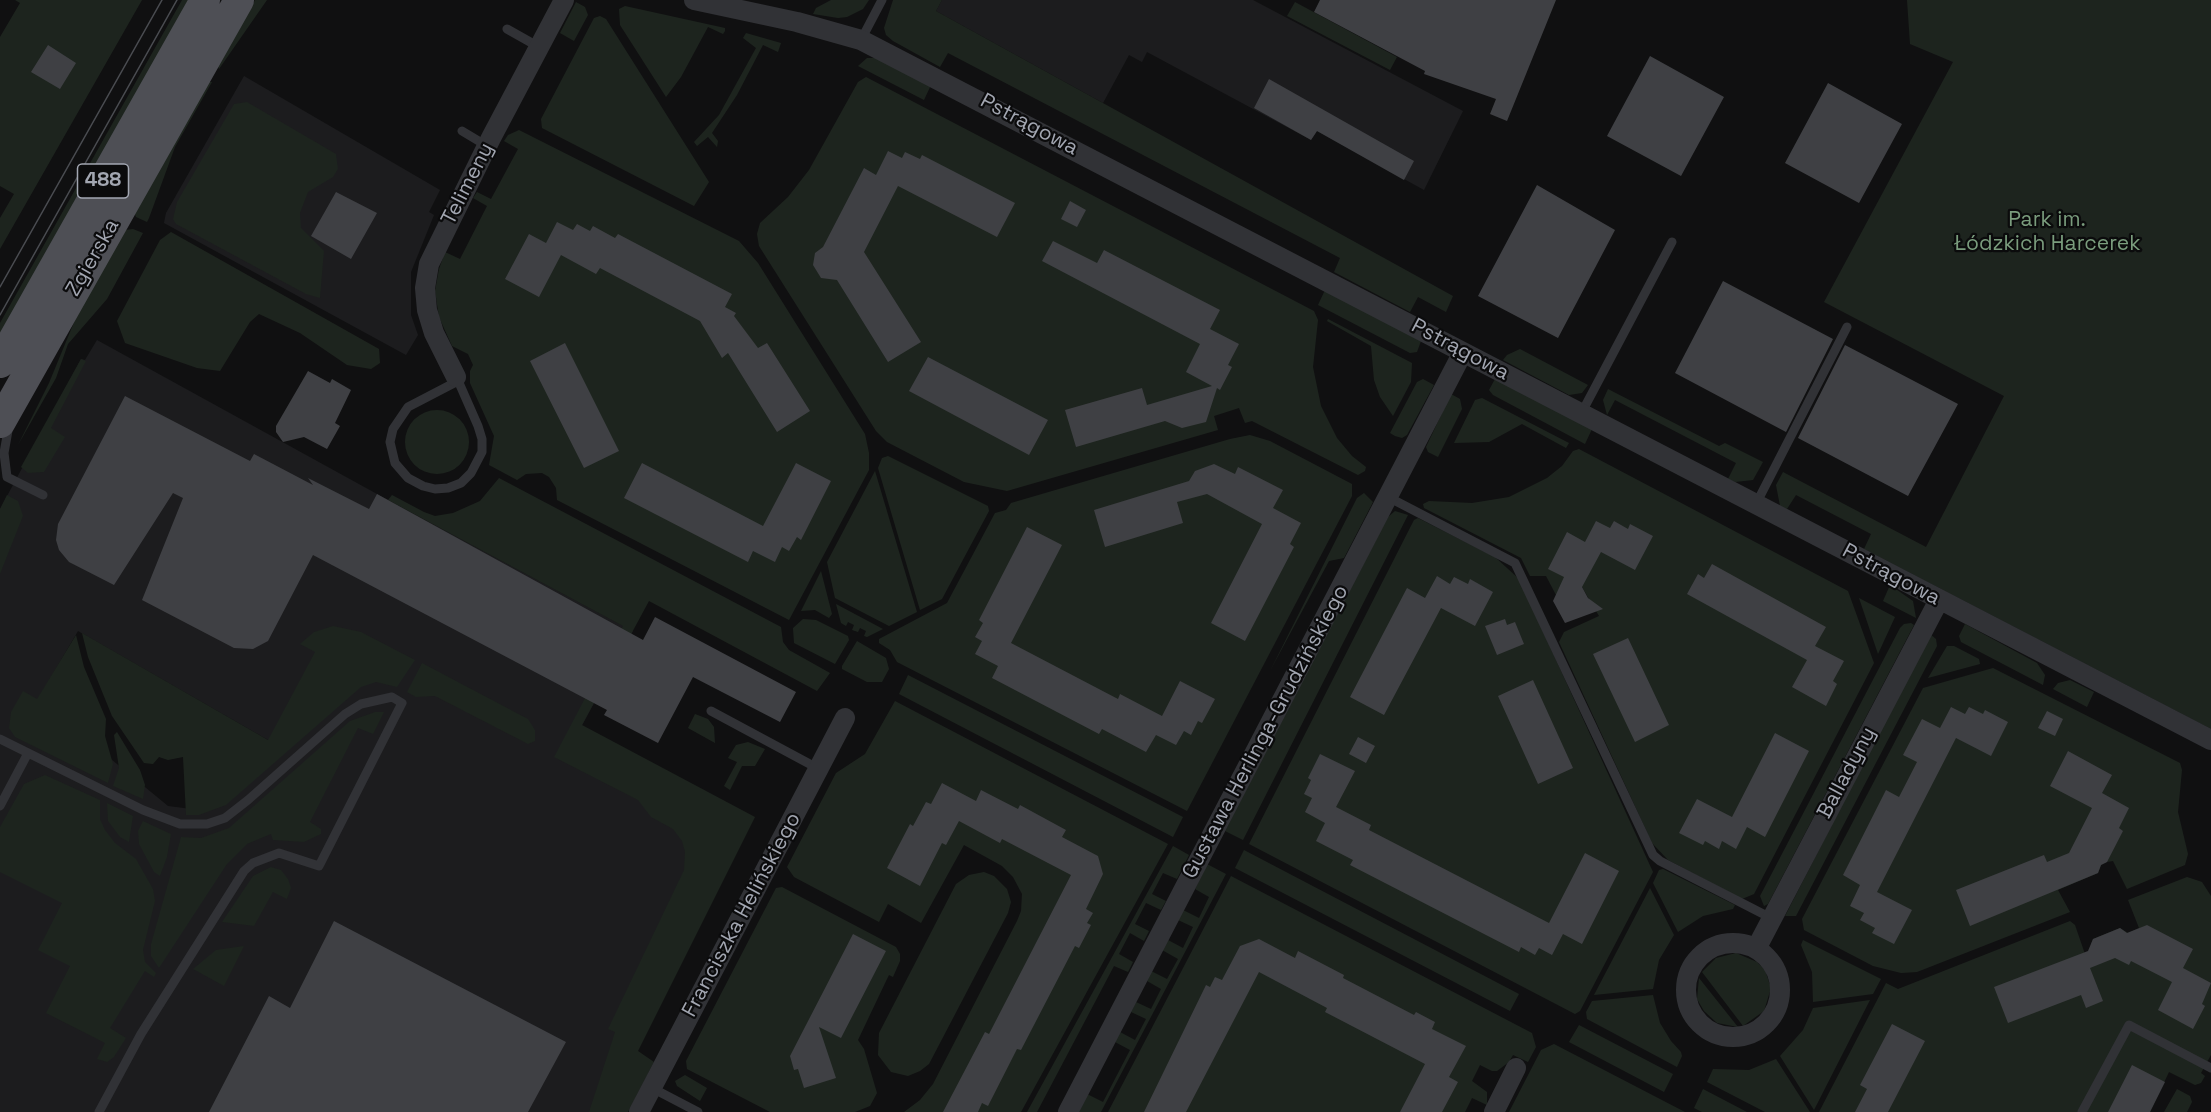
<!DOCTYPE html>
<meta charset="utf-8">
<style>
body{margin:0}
canvas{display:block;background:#101011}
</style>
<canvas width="2211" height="1112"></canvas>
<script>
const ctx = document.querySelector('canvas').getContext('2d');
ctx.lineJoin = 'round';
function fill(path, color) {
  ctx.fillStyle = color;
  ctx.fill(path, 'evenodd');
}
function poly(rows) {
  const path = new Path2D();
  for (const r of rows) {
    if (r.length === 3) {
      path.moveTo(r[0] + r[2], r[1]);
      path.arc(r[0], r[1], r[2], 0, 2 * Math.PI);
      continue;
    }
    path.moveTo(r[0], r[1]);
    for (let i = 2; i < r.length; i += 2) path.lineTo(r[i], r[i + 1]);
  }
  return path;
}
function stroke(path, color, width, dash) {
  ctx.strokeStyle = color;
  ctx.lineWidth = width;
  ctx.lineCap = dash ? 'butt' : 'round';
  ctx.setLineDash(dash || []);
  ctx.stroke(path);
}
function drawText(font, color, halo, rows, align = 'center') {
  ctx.font = font + ' "Space Grotesk",sans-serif';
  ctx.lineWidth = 4.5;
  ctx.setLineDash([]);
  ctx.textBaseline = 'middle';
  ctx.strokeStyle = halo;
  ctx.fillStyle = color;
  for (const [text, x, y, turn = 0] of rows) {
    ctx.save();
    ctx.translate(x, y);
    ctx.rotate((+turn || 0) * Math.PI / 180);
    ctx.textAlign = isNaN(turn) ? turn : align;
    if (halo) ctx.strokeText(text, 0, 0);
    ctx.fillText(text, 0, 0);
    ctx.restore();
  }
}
const built = poly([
 [942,0,1253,0,1463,111,1424,190,1317,131,1311,140,1147,52,1142,62,1129,55,1103,103,936,11],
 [244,76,440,190,429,212,434,215,411,272,411,315,418,335,406,355,164,223,166,213],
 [97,340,377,494,633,631,566,755,737,845,602,1112,0,1112,0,509,81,359,85,360],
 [78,631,268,740,199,810,168,806,38,699]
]);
const green = poly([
 [15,0,142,0,0,249,0,218,14,194,0,186,0,37,20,3],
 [182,0,189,0,0,334,0,323],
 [255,0,267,0,219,69,218,66],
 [831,0,869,0,863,9,847,17,838,18,813,14,816,8],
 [893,0,942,0,936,11,1453,296,1446,312,1418,297,1410,312,1334,272,1340,258,948,53,940,67,893,41,886,35,884,28],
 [1907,0,2211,0,2211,729,1864,549,1871,534,1796,495,1787,509,1780,506,1776,485,1783,472,1926,547,2004,396,1824,302,1953,62,1910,44],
 [576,2,585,7,588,15,574,41,560,33],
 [1295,2,1397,57,1390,70,1287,16],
 [625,6,725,28,725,31,723,34,708,27,681,77,666,97,620,25,619,9],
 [600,16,606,19,709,182,694,206,542,128,541,119,594,18],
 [746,33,781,43,778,52,763,45,737,95,712,133,718,141,717,147,708,137,697,146,694,142,719,115,756,48,743,38],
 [867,58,876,58,931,85,924,100,858,66],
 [866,77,1314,311,1318,320,1313,367,1321,406,1337,438,1352,456,1366,467,1365,471,1358,475,1252,421,1245,423,1239,408,1214,416,1218,430,1007,491,964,482,887,442,876,431,759,246,757,234,760,223,788,197,809,170,858,82],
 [209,82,212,82,175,147,149,218,147,222,136,217,134,212],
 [247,102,336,154,338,169,333,177,308,192,300,213,301,228,324,251,320,298,306,294,176,224,173,219,177,202,234,104],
 [519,130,739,241,758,263,865,434,869,453,869,470,789,620,557,500,556,488,549,477,542,473,526,474,517,480,489,465,494,436,470,383,470,371,473,365,468,354,452,346,439,317,435,291,439,269,445,252,460,259,487,206,473,198,477,192,491,199,518,149,504,141,508,135],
 [133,229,143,233,107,299,68,344,56,378,18,445,49,383,77,315,125,230],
 [171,232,379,349,380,363,371,369,347,365,300,333,259,314,250,322,220,371,197,368,125,343,117,321,160,240],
 [1325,290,1421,341,1417,352,1410,353,1318,305],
 [1328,319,1412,363,1411,382,1393,416,1380,397,1374,380,1371,346,1327,321],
 [1520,349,1588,385,1582,393,1569,395,1503,360,1507,355],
 [81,359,86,361,51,428,65,437,44,472,28,473,21,467],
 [1423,379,1434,385,1407,435,1402,438,1395,436,1390,433,1417,382],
 [1495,379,1592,429,1585,444,1493,395,1489,390],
 [1608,389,1719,446,1725,443,1763,462,1753,480,1735,482,1728,479,1736,463,1615,400,1607,415,1603,400],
 [1451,394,1460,399,1462,409,1438,457,1428,452,1426,447],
 [1482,398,1569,443,1566,448,1522,424,1489,442,1454,443,1475,400],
 [437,442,32],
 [1250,435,1270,441,1352,484,1352,496,1187,811,897,662,890,650,879,643,879,639,947,603,995,513,1006,510,1011,503,1230,439],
 [1579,449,1848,591,1874,663,1754,894,1742,899,1668,860,1652,843,1559,642,1564,632,1599,616,1582,587,1569,580,1560,597,1556,595,1546,576,1530,576,1521,558,1424,508,1423,504,1429,501,1472,503,1509,497,1547,478,1562,466,1573,451],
 [888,456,988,506,989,511,942,599,920,610,878,468,882,458],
 [875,471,917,612,889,626,835,598,827,562],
 [499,478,781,627,783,642,789,650,830,673,817,691,649,601,582,725,755,817,638,1051,654,1062,628,1112,589,1112,615,1032,608,1029,684,870,685,852,682,841,673,829,651,817,638,800,554,757,623,626,388,500,392,495,424,512,435,516,453,513,480,501],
 [1364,493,1373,502,1344,558,1329,561,1270,671,1357,498],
 [7,495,18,501,23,516,0,574,0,509],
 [1395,511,1408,515,1243,840,1225,831,1388,517],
 [1418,518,1495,557,1519,579,1653,872,1580,1011,1575,1014,1249,844,1414,520],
 [821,571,832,614,829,618,815,610,801,611],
 [1890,585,1913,601,1916,618,1883,601],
 [1859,598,1895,617,1878,654],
 [836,604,883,629,867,637,864,636,866,631,860,628,858,632,852,630,854,625,848,622,846,626,841,623],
 [803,619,816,620,848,636,849,640,835,664,794,643,793,628],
 [1911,623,1914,625,1768,904,1764,906,1760,896,1900,628,1904,624],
 [1965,624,2037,663,2045,675,2043,685,1961,642,1959,636],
 [333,626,361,632,415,660,397,687,376,682,361,687,226,805,199,815,186,815,183,757,168,760,159,757,153,764,144,763,112,716,88,657,82,633,268,740,315,652,300,644,314,632],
 [1930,634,1936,639,1937,646,1796,916,1785,916],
 [76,635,84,667,106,719,105,736,113,764,108,783,15,737,9,728,11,712,23,691,37,699],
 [857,641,886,658,889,669,882,682,867,682,842,669,842,666],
 [1947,646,1954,646,1979,659,1980,664,1928,678],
 [422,663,528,719,535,730,535,741,528,744,435,696,416,697,407,692],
 [1993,668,2180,763,2182,770,2178,812,2188,854,2185,865,2127,889,2113,861,2107,862,2101,865,2098,873,2058,890,2070,912,1917,972,1901,973,1873,966,1804,930,1802,919,1923,688],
 [908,675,1183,817,1173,837,899,694],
 [2070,680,2094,692,2087,707,2053,689,2058,683],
 [895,701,1168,844,1021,1112,904,1112,920,1100,933,1084,1017,921,1021,911,1022,894,1013,877,1002,866,964,845,921,923,888,904,879,922,794,877,787,867,836,773,865,754],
 [375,712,384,712,373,734,358,728,310,822,321,829,321,834,304,842,273,840,271,834,247,844,227,864,159,968,151,956,151,944,181,837,201,838,229,828,350,721],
 [695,714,708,719,714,727,715,743,688,728],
 [117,732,140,770,145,785,143,799,113,786,119,768,114,735],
 [748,742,765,749,755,766,742,766,730,790,724,786,737,762,728,758,736,745],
 [45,775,100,800,100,819,105,830,115,843,136,859,153,889,155,901,143,950,145,962,156,973,154,977,145,971,110,1028,126,1038,114,1057,107,1062,97,1059,105,1043,46,1013,70,966,38,950,62,903,0,872,0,827,24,784],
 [107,803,133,816,129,842,120,837,108,821],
 [143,821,171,834,167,857,160,876,154,872,139,844,138,831],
 [1173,846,1189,855,1177,879,1163,873,1152,894,1166,901,1161,910,1146,903,1135,924,1149,931,1144,941,1130,933,1119,954,1133,962,1128,972,1114,966,1037,1112,1027,1112],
 [1244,850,1519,994,1510,1011,1235,868],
 [1207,864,1226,874,1101,1112,1079,1112,1087,1094,1103,1102,1130,1050,1115,1042,1120,1032,1135,1040,1146,1019,1131,1012,1136,1002,1151,1009,1161,989,1147,981,1151,971,1167,979,1178,959,1162,950,1168,940,1183,948,1193,927,1178,920,1183,910,1199,918,1209,897,1195,889],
 [271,867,281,870,288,879,291,888,287,899,273,892,254,926,222,922,253,876],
 [1663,869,1735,905,1733,909,1703,916,1678,932,1653,883,1659,870],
 [984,872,994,876,1007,889,1011,902,1008,913,929,1064,920,1071,908,1076,891,1072,878,1055,879,1033,956,884,969,875],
 [1231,876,1532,1033,1536,1047,1528,1062,1513,1055,1509,1062,1497,1071,1492,1071,1480,1065,1472,1081,1487,1092,1487,1105,1472,1098,1465,1112,1108,1112],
 [2187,877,2202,882,2211,896,2211,1055,2201,1073,2205,1076,2201,1083,2195,1085,2169,1072,2150,1112,1819,1112,1886,983,1898,989,2070,921,2075,925,2086,957,2095,954,2091,944,2093,939,2120,928,2128,933,2139,928,2128,900],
 [782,887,896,947,900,954,900,961,893,977,889,975,887,979,858,1040,864,1049,877,1093,870,1106,855,1112,770,1112,687,1069,686,1061,776,888],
 [1650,888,1674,935,1659,960,1653,989,1594,995],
 [1803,940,1881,979,1873,994,1813,1002,1812,972,1801,945],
 [244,946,224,986,193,969,216,950],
 [1736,953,1757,962,1765,970,1771,988,1764,1011,1743,1026,1702,972,1716,958],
 [1699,978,1738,1027,1717,1023,1704,1011,1697,999],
 [1653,995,1660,1023,1671,1041,1681,1052,1682,1056,1677,1067,1587,1019,1586,1012,1592,1001],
 [1870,1000,1814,1110,1780,1056,1803,1030,1813,1008],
 [1579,1025,1673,1074,1664,1092,1569,1042],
 [1554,1044,1685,1112,1509,1112,1541,1050],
 [1776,1059,1810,1112,1765,1112,1707,1082,1713,1069,1749,1070],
 [685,1075,707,1088,700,1101,677,1086,675,1081],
 [1703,1089,1747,1112,1702,1112,1694,1108],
 [2177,1089,2190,1096,2192,1102,2187,1112,2164,1112]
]);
const building = poly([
 [1320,0,1556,0,1507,121,1490,114,1496,99,1424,74,1425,71,1314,12],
 [48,45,76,63,60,89,31,72],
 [1650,56,1724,97,1681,176,1607,136],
 [1269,79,1414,161,1404,180,1317,131,1311,140,1254,108],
 [1828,83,1902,124,1859,203,1785,163],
 [888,151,902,158,905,152,920,159,922,155,1015,203,997,237,898,186,864,252,921,342,888,362,837,280,821,278,813,265,815,253,823,247,864,168,876,175],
 [1537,185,1615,230,1558,338,1478,296],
 [336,192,377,213,351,259,311,236],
 [1070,201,1086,210,1077,227,1061,219],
 [557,222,573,230,577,224,590,231,593,226,615,238,618,234,732,294,725,307,736,313,734,316,758,348,767,343,810,411,777,432,728,353,722,358,700,321,600,268,596,274,561,255,539,297,505,279,529,234,546,243],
 [1053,241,1097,263,1104,250,1220,310,1210,329,1239,344,1228,365,1232,367,1220,390,1217,388,1206,422,1182,428,1165,421,1076,447,1065,410,1142,388,1147,405,1212,386,1186,372,1200,344,1042,261],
 [1723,281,1833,339,1786,432,1675,373],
 [565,343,619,451,584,468,530,361],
 [1845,345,1958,404,1908,496,1798,438],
 [928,357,1048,420,1029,455,909,391],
 [308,371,330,383,332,379,351,390,335,423,340,426,327,449,304,437,283,442,276,432,276,426],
 [125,396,250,461,254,454,313,485,308,478,369,509,377,494,643,640,655,617,796,692,780,722,693,677,658,743,604,715,607,710,313,555,268,641,253,649,234,648,142,600,183,498,173,493,114,585,69,562,59,550,56,540,58,524],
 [642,463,763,526,796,463,831,481,801,540,797,537,789,551,782,547,775,562,753,551,748,562,624,498],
 [1214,464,1235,474,1238,467,1283,490,1273,508,1301,523,1290,544,1294,547,1245,641,1211,623,1262,524,1207,494,1177,502,1183,523,1105,547,1094,510,1189,481,1195,471],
 [1596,521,1610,528,1614,521,1628,529,1630,524,1653,536,1635,570,1601,552,1582,587,1588,598,1603,609,1565,623,1553,601,1564,577,1548,569,1567,532,1585,542],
 [1027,527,1062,545,1011,643,1118,699,1120,694,1162,716,1180,681,1215,699,1202,723,1198,721,1191,735,1184,731,1176,745,1156,735,1146,752,1102,729,1099,734,992,678,998,666,975,654,982,641,975,637,983,623,979,620],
 [1712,564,1826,627,1815,646,1844,661,1833,681,1837,684,1826,706,1792,687,1807,660,1687,594,1698,574,1704,578],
 [1437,576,1450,584,1454,577,1468,584,1470,579,1493,592,1475,626,1441,608,1384,715,1350,697,1407,588,1425,598],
 [1505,619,1507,625,1515,622,1524,644,1497,655,1485,626],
 [1628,638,1669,725,1635,742,1593,654],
 [1533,680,1573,768,1538,784,1498,696],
 [1951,707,1965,714,1969,707,1983,714,1985,710,2008,722,1991,756,1956,738,1920,808,1877,892,1912,910,1894,944,1872,933,1875,928,1860,920,1864,913,1850,906,1860,885,1843,875,1886,790,1899,797,1917,762,1903,755,1922,719,1940,728],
 [2047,711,2063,719,2055,736,2038,728],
 [1775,733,1809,751,1765,837,1747,827,1736,849,1722,841,1719,849,1705,841,1703,845,1679,833,1697,799,1732,817],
 [1358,737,1375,746,1366,763,1349,754],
 [2068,751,2112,775,2102,793,2129,808,2119,828,2123,831,2107,862,2101,865,2098,873,1970,926,1956,890,2044,855,2047,862,2069,853,2092,808,2050,786],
 [1320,754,1355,771,1336,807,1371,825,1369,830,1549,923,1585,853,1619,871,1582,944,1563,934,1552,955,1539,948,1535,955,1521,947,1519,952,1350,865,1353,860,1316,841,1325,823,1305,812,1312,798,1304,794,1311,780,1308,778],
 [942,783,976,801,981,790,1018,809,1020,805,1066,830,1062,837,1098,856,1103,874,1086,909,1093,913,1087,923,1091,925,1079,948,1075,946,1021,1050,1017,1049,988,1106,982,1103,978,1112,943,1112,985,1032,989,1034,1071,875,1002,839,1000,843,959,821,946,845,942,843,920,886,887,868,910,824,913,826,926,802,931,804],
 [334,921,566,1042,528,1112,209,1112,269,996,290,1008],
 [2147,925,2193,949,2183,968,2211,983,2202,1004,2205,1006,2193,1029,2158,1010,2172,982,2131,961,2129,965,2115,958,2090,968,2103,1001,2086,1008,2081,995,2008,1023,1994,987,2088,951,2093,939,2120,928,2127,933],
 [853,934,886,951,841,1038,819,1027,836,1078,804,1088,798,1069,794,1070,790,1056],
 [1259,939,1295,958,1298,951,1344,975,1343,978,1414,1015,1416,1012,1435,1022,1432,1029,1466,1046,1449,1077,1458,1082,1442,1112,1400,1112,1425,1064,1325,1012,1327,1008,1259,972,1186,1112,1144,1112,1206,985,1210,987,1215,977,1222,980,1240,946],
 [1892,1024,1925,1041,1888,1112,1855,1112,1867,1089,1860,1085],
 [2132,1065,2165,1082,2150,1112,2108,1112]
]);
const service = poly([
 [507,29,539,47],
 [861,40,882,0],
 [462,131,487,146],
 [456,377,460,385,478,426,482,439,482,452,471,473,461,483,448,488,435,489,423,486,408,478,395,463,390,442,393,429,408,407,458,381],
 [1582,412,1672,242],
 [9,425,4,453,7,477,43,495],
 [1388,497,1515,563,1653,855,1660,861,1771,918],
 [1756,504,1847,327],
 [711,711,819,769],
 [0,739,143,810,180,824,207,824,225,818,248,800,345,714,361,704,392,697,402,703,319,866,279,853,253,863,244,871,141,1034,99,1112],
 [0,806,28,753],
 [652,1088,698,1112],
 [2082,1112,2129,1025,2211,1068]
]);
const minor = poly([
 [694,0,797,22,861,40,2211,740],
 [456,377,434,333,427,310,425,288,429,264,491,138,564,0],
 [1733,990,47],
 [1757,947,1939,600],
 [639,1112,845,718],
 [1068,1112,1463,352],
 [1494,1112,1516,1068]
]);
const primary = poly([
 [0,363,205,0],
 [0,423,239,0]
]);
const tram = poly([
 [0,287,162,0],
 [0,315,177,0]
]);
const shields = [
 [103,181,51]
];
const shieldNames = [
 ["488",103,181]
];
const streetNames = [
 ["Pstrągowa",1029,125,28],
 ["Telimeny",468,184,-63],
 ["Zgierska",93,258,-60],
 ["Pstrągowa",1460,350,28],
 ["Pstrągowa",1891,575,28],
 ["Gustawa Herlinga-Grudzińskiego",1266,732,-62],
 ["Balladyny",1847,773,-62],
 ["Franciszka Helińskiego",742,915,-62]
];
const parkNames = [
 ["Park im.",2047,220],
 ["Łódzkich Harcerek",2047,244]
];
fill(built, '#1c1c1e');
fill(green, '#1d241e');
fill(building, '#3f4044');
stroke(service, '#313236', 9);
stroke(minor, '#313236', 20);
stroke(primary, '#4e4f55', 30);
stroke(tram, '#4a4c51', 1.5);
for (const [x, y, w] of shields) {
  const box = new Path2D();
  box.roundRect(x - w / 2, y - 17, w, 34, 4.5);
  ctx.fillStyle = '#0b0b0c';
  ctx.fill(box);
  stroke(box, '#a2a6b1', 1.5);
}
drawText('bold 20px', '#a2a6b1', null, shieldNames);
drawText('21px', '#a2a6b1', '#0b0b0c', streetNames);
drawText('21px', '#7a9c7d', '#0b0b0c', parkNames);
</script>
